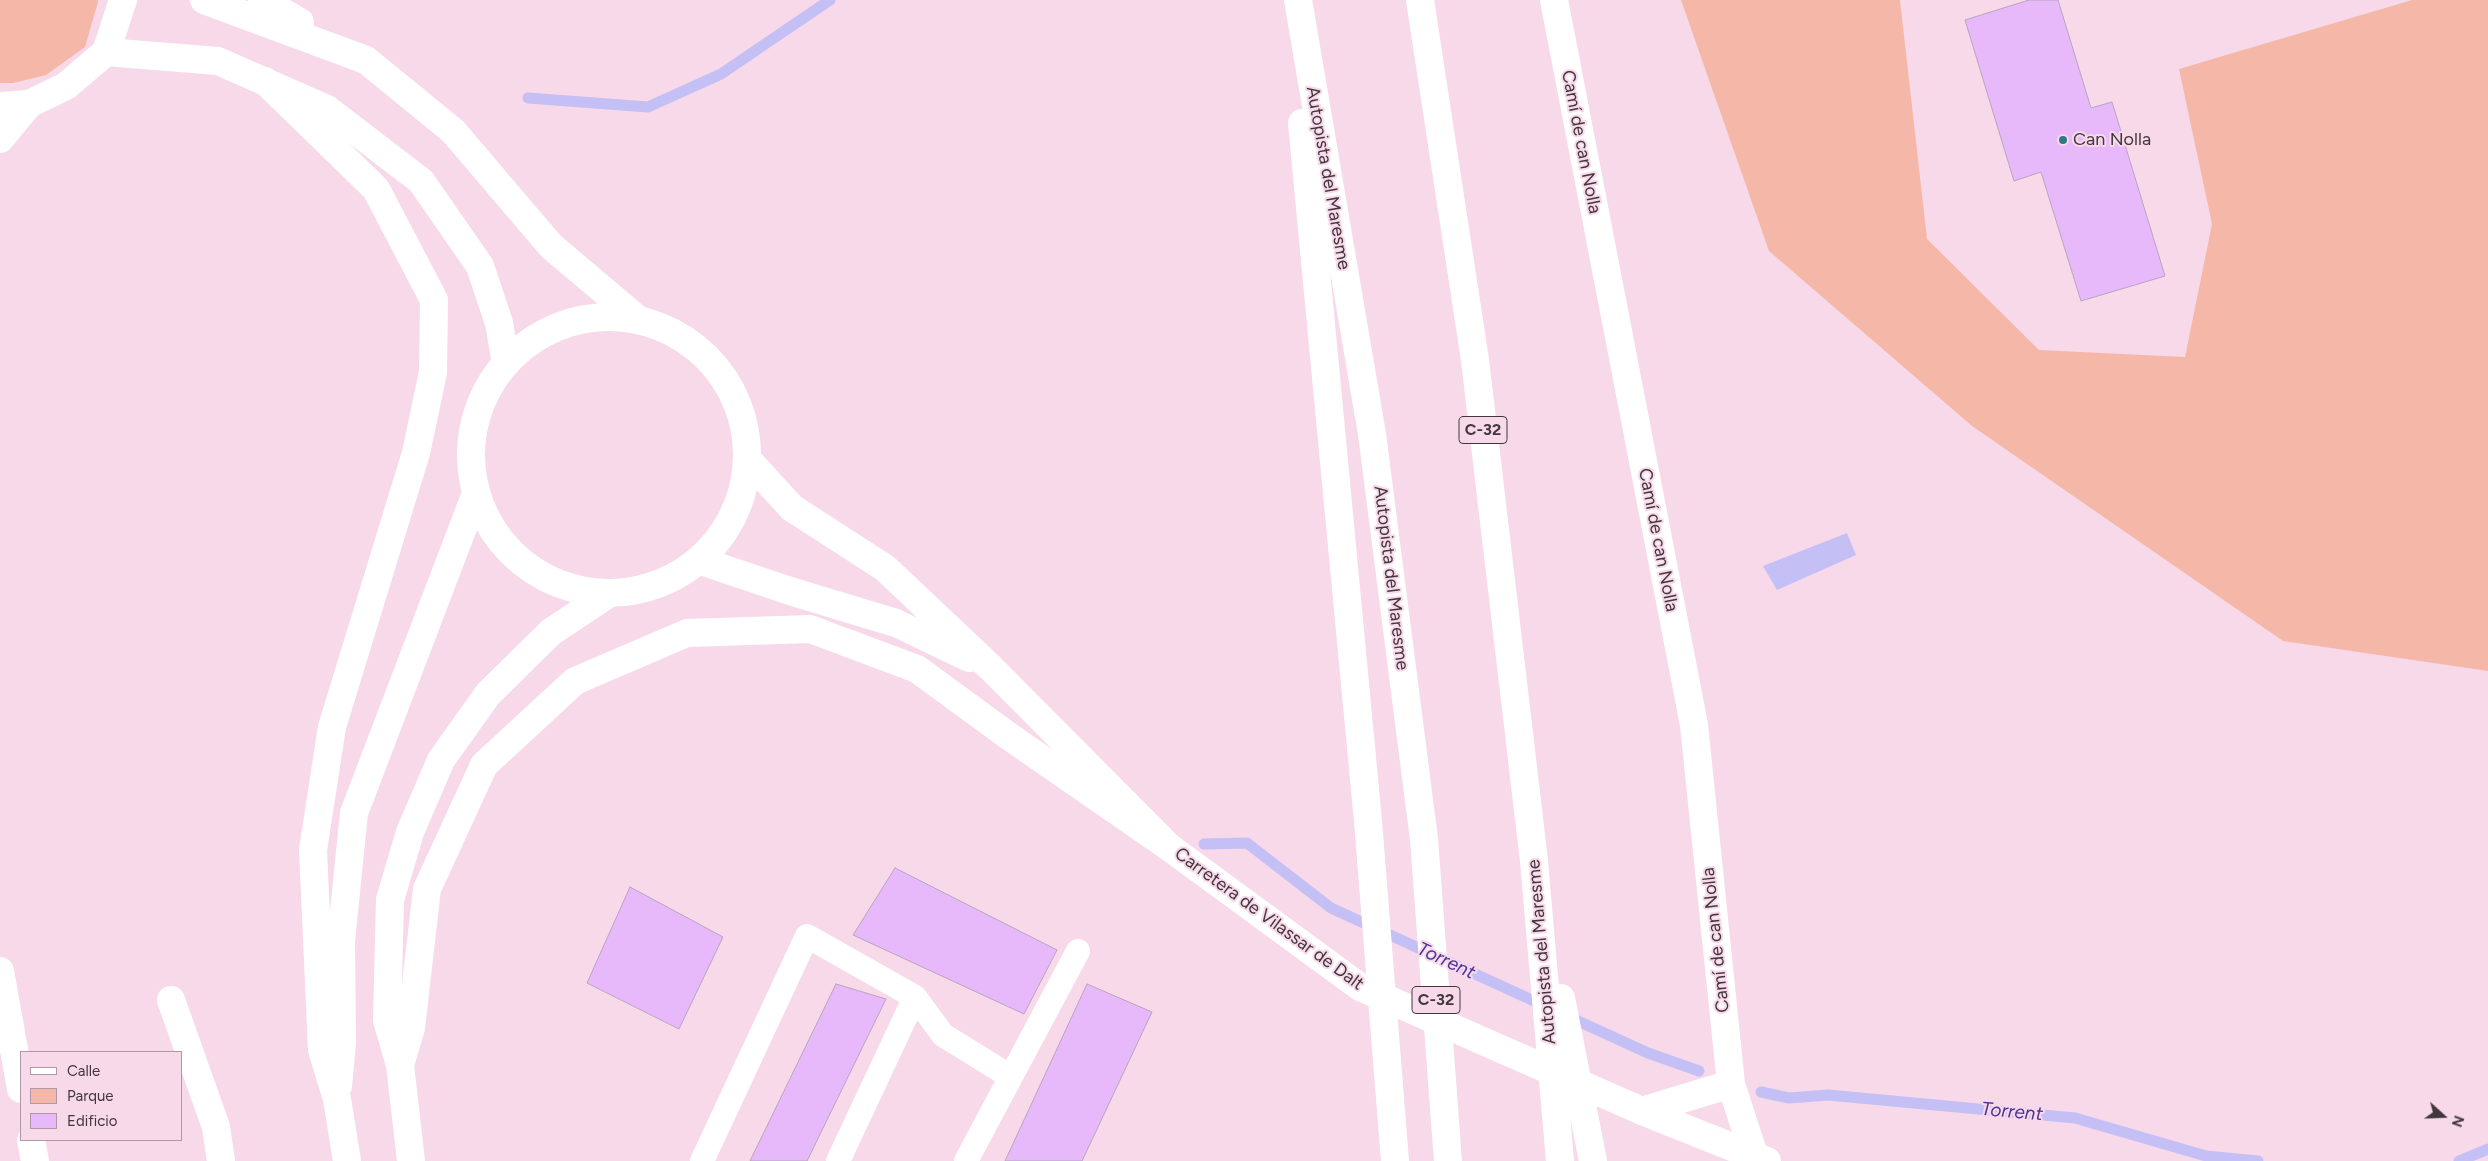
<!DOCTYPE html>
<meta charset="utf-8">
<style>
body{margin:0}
#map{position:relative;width:2488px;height:1161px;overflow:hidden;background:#f7d9ea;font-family:Figtree,sans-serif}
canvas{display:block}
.legend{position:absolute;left:20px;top:1051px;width:162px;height:90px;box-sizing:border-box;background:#f7d9ea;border:1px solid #af98a5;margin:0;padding:6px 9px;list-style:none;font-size:15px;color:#42363d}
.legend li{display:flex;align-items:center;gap:10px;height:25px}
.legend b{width:25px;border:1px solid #af98a5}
.north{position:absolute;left:2418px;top:1091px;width:50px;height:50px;-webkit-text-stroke:4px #f7d9ea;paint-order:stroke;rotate:110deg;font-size:14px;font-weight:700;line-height:20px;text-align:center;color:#42363d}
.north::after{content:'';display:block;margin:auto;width:18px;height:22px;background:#42363d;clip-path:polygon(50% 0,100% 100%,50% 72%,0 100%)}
</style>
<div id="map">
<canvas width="2488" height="1161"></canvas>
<ul class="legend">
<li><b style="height:6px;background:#fff"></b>Calle</li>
<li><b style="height:14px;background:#f5b8a8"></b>Parque</li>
<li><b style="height:14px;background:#e7b9fa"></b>Edificio</li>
</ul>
<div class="north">N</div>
</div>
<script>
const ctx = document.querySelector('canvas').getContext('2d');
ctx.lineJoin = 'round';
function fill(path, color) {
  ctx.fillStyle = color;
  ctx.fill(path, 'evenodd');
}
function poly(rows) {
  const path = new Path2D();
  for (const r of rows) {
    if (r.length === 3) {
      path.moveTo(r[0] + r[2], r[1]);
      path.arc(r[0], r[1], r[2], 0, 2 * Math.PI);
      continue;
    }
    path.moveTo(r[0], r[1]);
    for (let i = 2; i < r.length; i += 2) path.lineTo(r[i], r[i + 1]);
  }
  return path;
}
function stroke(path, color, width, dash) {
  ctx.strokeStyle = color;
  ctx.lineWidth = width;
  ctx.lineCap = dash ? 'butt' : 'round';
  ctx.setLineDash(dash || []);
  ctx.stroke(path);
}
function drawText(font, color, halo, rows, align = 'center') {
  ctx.font = font + ' Figtree,sans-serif';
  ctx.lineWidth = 4;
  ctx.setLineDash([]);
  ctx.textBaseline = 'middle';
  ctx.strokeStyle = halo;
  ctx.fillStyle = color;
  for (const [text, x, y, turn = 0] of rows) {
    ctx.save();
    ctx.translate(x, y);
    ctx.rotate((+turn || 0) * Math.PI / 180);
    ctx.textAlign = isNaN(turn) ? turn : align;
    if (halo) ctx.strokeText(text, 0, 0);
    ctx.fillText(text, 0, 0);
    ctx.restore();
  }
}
const green = poly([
 [0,0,98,0,98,2,85,47,46,75,13,83,0,83],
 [1681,0,1900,0,1927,239,2039,350,2185,357,2212,224,2179,69,2412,0,2488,0,2488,671,2283,641,1972,426,1769,251]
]);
const water = poly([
 [1847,533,1856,555,1777,590,1763,566]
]);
const stream = poly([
 [528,98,648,107,721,74,830,0],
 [1204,844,1247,843,1331,908,1545,1006],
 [1567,1016,1648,1053,1699,1071],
 [1761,1092,1789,1098,1828,1095,2075,1118,2206,1156,2258,1161],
 [2459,1161,2488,1149]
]);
const building = poly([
 [2029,0,2058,0,2091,108,2112,102,2165,276,2081,301,2041,172,2014,181,1965,20,2029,0],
 [895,868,1057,950,1024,1014,853,935,895,868],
 [630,887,723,937,679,1029,587,983,630,887],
 [836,984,886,999,807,1161,750,1161,836,984],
 [1087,984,1152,1012,1082,1161,1005,1161,1087,984]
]);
const service = poly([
 [702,1161,807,936,915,997,943,1035,1011,1077],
 [838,1161,915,997],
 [966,1161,1078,951]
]);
const minor = poly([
 [1554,0,1694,725,1731,1084,1642,1111],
 [0,139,29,104],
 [0,971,21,1089],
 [171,1000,216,1127,221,1161],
 [1731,1084,1754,1155],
 [31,1140,35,1161]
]);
const tertiary = poly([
 [204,0,366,60,453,131,551,246,635,317],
 [262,0,300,22],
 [106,52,218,61,327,109,421,181,480,266,499,323,505,358],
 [0,106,29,104,66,86,106,52,123,0],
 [609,455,138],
 [749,461,792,508,885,568,991,668,1169,847,1360,987,1642,1111,1767,1161],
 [701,561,790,591,896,623,969,658]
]);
const motorway = poly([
 [1298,0,1372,434,1424,839,1448,1161],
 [1420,0,1475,360,1534,861,1560,1161],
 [265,81,376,189,434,300,433,372,416,453,332,727,313,850,322,1050,337,1099,347,1161],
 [1302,123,1368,821,1395,1161],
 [1561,998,1593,1161],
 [400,1065,411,1028,427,889,484,765,575,681,687,633,810,629,917,669,1010,737,1169,847],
 [338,1086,342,1042,341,941,354,813,475,496],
 [411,1161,400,1065,387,1020,390,900,410,832,441,760,488,694,551,632,605,596]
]);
const markers = [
 [2063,140,5,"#327884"]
];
const shields = [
 [1483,430,48],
 [1436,1000,48]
];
const shieldNames = [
 ["C-32",1483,430],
 ["C-32",1436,1000]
];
const poiNames = [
 ["Can Nolla",2073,140]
];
const streetNames = [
 ["Camí de can Nolla",1581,142,79],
 ["Autopista del Maresme",1328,178,80],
 ["Camí de can Nolla",1658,540,79],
 ["Autopista del Maresme",1391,578,83],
 ["Carretera de Vilassar de Dalt",1269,919,36],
 ["Camí de can Nolla",1716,940,-96],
 ["Autopista del Maresme",1542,952,-95]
];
const waterNames = [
 ["Torrent",1446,961,25],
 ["Torrent",2012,1112,5]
];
fill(green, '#f5b8a8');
fill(water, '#c4bff5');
stroke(stream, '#c4bff5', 11);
fill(building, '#e7b9fa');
stroke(building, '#b6a5be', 1);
stroke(service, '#fff', 24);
stroke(minor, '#fff', 28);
stroke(tertiary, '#fff', 28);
stroke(motorway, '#fff', 28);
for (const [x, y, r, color] of markers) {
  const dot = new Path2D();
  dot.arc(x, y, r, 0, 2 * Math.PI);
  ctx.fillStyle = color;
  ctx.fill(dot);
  stroke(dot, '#f7d9ea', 2);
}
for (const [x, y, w] of shields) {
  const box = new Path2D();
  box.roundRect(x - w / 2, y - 13.5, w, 27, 4);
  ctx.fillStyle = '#f7d9ea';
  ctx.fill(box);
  stroke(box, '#42363d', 1);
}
drawText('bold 16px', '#42363d', null, shieldNames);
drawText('18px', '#42363d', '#f7d9ea', poiNames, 'left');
drawText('18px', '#42363d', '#f7d9ea', streetNames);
drawText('italic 19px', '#4c3297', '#f7d9ea', waterNames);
</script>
